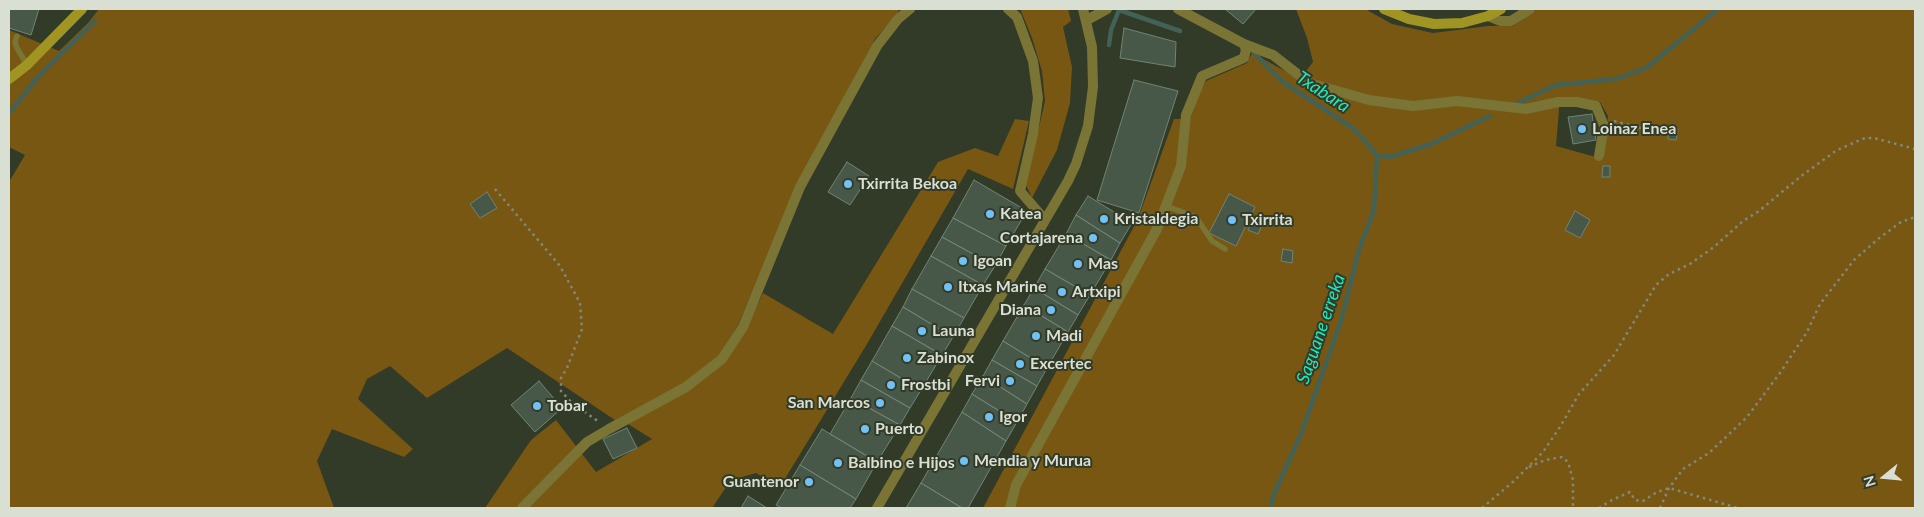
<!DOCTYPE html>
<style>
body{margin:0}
#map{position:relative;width:1924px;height:517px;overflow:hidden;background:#323a28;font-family:Lato,sans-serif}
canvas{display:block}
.frame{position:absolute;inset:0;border:10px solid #dadfd4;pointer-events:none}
.north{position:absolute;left:1859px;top:452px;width:50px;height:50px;-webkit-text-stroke:4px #323a28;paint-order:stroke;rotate:253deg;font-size:14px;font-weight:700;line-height:20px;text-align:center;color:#dadfd4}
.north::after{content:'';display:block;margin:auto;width:18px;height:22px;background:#dadfd4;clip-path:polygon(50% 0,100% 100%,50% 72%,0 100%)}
</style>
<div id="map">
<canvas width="1924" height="517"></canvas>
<div class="frame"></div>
<div class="north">N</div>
</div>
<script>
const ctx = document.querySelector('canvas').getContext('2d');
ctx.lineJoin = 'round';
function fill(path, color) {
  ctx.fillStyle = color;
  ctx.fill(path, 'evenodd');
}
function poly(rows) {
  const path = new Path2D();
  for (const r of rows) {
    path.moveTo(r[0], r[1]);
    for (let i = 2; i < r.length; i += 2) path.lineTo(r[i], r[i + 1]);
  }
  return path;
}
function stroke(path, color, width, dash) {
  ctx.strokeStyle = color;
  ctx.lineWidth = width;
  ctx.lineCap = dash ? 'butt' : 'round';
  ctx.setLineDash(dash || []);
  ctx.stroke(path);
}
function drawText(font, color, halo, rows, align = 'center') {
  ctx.font = font + ' Lato,sans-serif';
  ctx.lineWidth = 4;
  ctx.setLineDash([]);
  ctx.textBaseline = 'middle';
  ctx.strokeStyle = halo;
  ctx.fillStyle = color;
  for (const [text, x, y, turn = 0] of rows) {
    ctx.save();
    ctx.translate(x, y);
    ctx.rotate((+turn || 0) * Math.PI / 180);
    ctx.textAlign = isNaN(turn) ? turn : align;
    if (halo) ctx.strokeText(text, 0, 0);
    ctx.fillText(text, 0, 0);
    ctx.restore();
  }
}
const green = poly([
 [99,9,899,9,898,13,875,39,797,185,738,325,719,356,683,384,615,420,507,348,427,398,390,366,367,379,358,399,413,449,404,457,332,429,317,461,334,508,9,508,9,182,25,155,9,147,9,30,59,51,88,23],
 [1022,9,1068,9,1071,21,1063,27,1072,67,1070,103,1057,150,1032,198,1026,185,1045,101,1042,71,1032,38,1021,11],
 [1296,9,1365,9,1392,24,1433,33,1488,26,1513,26,1537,9,1915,9,1915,508,983,508,1138,219,1174,119,1190,119,1199,93,1206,81,1247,63,1252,53,1300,79,1313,62,1307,38],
 [1560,97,1600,102,1608,116,1603,159,1556,146],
 [1015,119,1029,121,1013,189,968,169,867,344,780,487,756,473,731,480,712,508,485,508,531,440,556,420,596,472,652,439,628,424,688,389,746,330,763,293,833,334,938,162,975,148,998,156]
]);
const stream = poly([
 [1109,45,1111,30,1119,10,1180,31],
 [1254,53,1283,82,1354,129,1377,155],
 [1518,103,1556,85,1616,79,1646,68,1718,9],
 [9,113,39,76,95,21],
 [1377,155,1390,157,1431,144,1490,116],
 [1271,508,1273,496,1301,434,1341,321,1359,250,1374,210,1377,155]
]);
const building = poly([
 [9,9,39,9,31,35,9,28,9,9],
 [1225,9,1256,9,1243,24,1225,9],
 [1124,28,1176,42,1175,67,1120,58,1124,28],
 [1134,80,1178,91,1139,213,1097,200,1134,80],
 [1592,114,1596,140,1573,144,1568,117,1592,114],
 [1669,128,1678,129,1676,140,1668,139,1669,128],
 [847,162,869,176,850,205,828,192,847,162],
 [1603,166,1610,166,1610,177,1602,177,1603,166],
 [974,180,1027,211,1006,246,953,218,974,180],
 [487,192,497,208,480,218,470,204,487,192],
 [1229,194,1255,207,1236,246,1209,233,1229,194],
 [1088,196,1132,223,1120,243,1076,215,1088,196],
 [1575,211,1590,220,1580,238,1565,230,1575,211],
 [1076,215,1120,243,1111,260,1066,234,1076,215],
 [953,218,1006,246,995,266,942,237,953,218],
 [1253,219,1263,223,1258,234,1248,230,1253,219],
 [1066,234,1111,260,1090,295,1045,269,1066,234],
 [942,237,995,266,983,285,931,256,942,237],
 [1283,249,1293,251,1292,263,1281,261,1283,249],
 [931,256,983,285,964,318,912,289,931,256],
 [1045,269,1090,295,1078,315,1034,288,1045,269],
 [1034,288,1078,315,1068,332,1024,305,1034,288],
 [912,289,964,318,953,337,903,307,912,289],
 [1024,305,1068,332,1047,368,1003,341,1024,305],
 [903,307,953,337,942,355,892,326,903,307],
 [892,326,942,355,921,390,872,361,892,326],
 [1003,341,1047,368,1037,386,992,360,1003,341],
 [992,360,1037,386,1027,404,983,376,992,360],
 [872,361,921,390,910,408,861,380,872,361],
 [983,376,1027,404,1017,422,972,394,983,376],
 [861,380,910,408,900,425,851,398,861,380],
 [539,381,562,408,535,432,511,405,539,381],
 [972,394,1017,422,1006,441,962,412,972,394],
 [851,398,900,425,877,462,830,434,851,398],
 [962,412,1006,441,968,508,962,508,921,483,962,412],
 [627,428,637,448,613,459,603,439,627,428],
 [822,429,877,462,856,499,800,465,822,429],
 [800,465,856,499,850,508,782,508,776,505,800,465],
 [921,483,962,508,906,508,921,483],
 [748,496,767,508,741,508,748,496]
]);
const path = poly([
 [1614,121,1665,134],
 [495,189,560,266,580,303,582,329,567,368,561,378,561,391,571,402,599,422],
 [1529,467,1545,460,1562,457,1568,462,1573,480,1573,508],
 [1482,508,1514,481,1543,452,1560,427,1579,394,1614,355,1656,285,1669,274,1690,264,1714,247,1743,221,1759,211,1800,177,1837,150,1865,138,1874,138,1915,149],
 [1599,508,1612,500,1630,492,1635,500,1643,501,1657,492,1669,488,1738,508],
 [1660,508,1669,488,1683,469,1709,453,1747,417,1780,373,1807,332,1820,304,1854,260,1878,239,1901,222,1915,217]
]);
const lane = poly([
 [17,36,15,42,17,48,27,65],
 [1166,206,1196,217,1212,241,1225,249]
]);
const street = poly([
 [1008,9,1017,17,1033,61,1038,98,1033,134,1020,191,1045,220],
 [1178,9,1244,44,1273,55,1309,83,1369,100,1413,106,1457,101,1526,109,1558,102,1577,102,1596,106,1604,126,1599,156],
 [1488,16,1500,21,1511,21,1530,9],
 [1087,20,1107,9],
 [522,508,587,442,609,429,686,387,722,359,743,327,800,187,877,46,898,19,910,9],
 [877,508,1068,181,1076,164,1088,126,1093,87,1092,47,1083,9],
 [1010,508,1016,485,1157,229,1181,166,1186,115,1202,76,1244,58,1246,50,1244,44]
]);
const secondary = poly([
 [1384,9,1409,19,1434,24,1462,23,1488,16,1501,9],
 [9,79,27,65,82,9]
]);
const markers = [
 [1582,129,5,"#72c1f5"],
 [848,184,5,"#72c1f5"],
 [990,214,5,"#72c1f5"],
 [1104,219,5,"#72c1f5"],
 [1232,220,5,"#72c1f5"],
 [1093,238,5,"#72c1f5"],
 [963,261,5,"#72c1f5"],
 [1078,264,5,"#72c1f5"],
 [948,287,5,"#72c1f5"],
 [1062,292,5,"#72c1f5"],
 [1051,310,5,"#72c1f5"],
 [922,331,5,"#72c1f5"],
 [1036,336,5,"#72c1f5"],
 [907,358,5,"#72c1f5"],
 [1020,364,5,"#72c1f5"],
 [1010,381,5,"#72c1f5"],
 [891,385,5,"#72c1f5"],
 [880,403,5,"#72c1f5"],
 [537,406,5,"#72c1f5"],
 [989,417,5,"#72c1f5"],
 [865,429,5,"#72c1f5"],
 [964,461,5,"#72c1f5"],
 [838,463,5,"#72c1f5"],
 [809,482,5,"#72c1f5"]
];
const poiNames = [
 ["Loinaz Enea",1592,129],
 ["Txirrita Bekoa",858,184],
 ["Katea",1000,214],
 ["Kristaldegia",1114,219],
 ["Txirrita",1242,220],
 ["Cortajarena",1083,238,"right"],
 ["Igoan",973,261],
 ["Mas",1088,264],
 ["Itxas Marine",958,287],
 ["Artxipi",1072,292],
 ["Diana",1041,310,"right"],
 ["Launa",932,331],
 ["Madi",1046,336],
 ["Zabinox",917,358],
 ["Excertec",1030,364],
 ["Fervi",1000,381,"right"],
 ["Frostbi",901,385],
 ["San Marcos",870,403,"right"],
 ["Tobar",547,406],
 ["Igor",999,417],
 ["Puerto",875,429],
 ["Mendia y Murua",974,461],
 ["Balbino e Hijos",848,463],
 ["Guantenor",799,482,"right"]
];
const waterNames = [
 ["Txabara",1323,92,33],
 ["Saguane erreka",1321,329,-71]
];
fill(green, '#785713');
stroke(stream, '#426257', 4.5);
fill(building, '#475849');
stroke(building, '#718474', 1);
stroke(path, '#82897a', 2.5, [2.5, 4]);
stroke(lane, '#7a7435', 5.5);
stroke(street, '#7a7435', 10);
stroke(secondary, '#a09523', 10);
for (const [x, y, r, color] of markers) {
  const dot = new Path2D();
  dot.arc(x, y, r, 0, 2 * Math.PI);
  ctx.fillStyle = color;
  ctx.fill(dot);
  stroke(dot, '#323a28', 2);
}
drawText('bold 16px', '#dadfd4', '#323a28', poiNames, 'left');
drawText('italic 18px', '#1fe8bb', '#323a28', waterNames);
</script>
